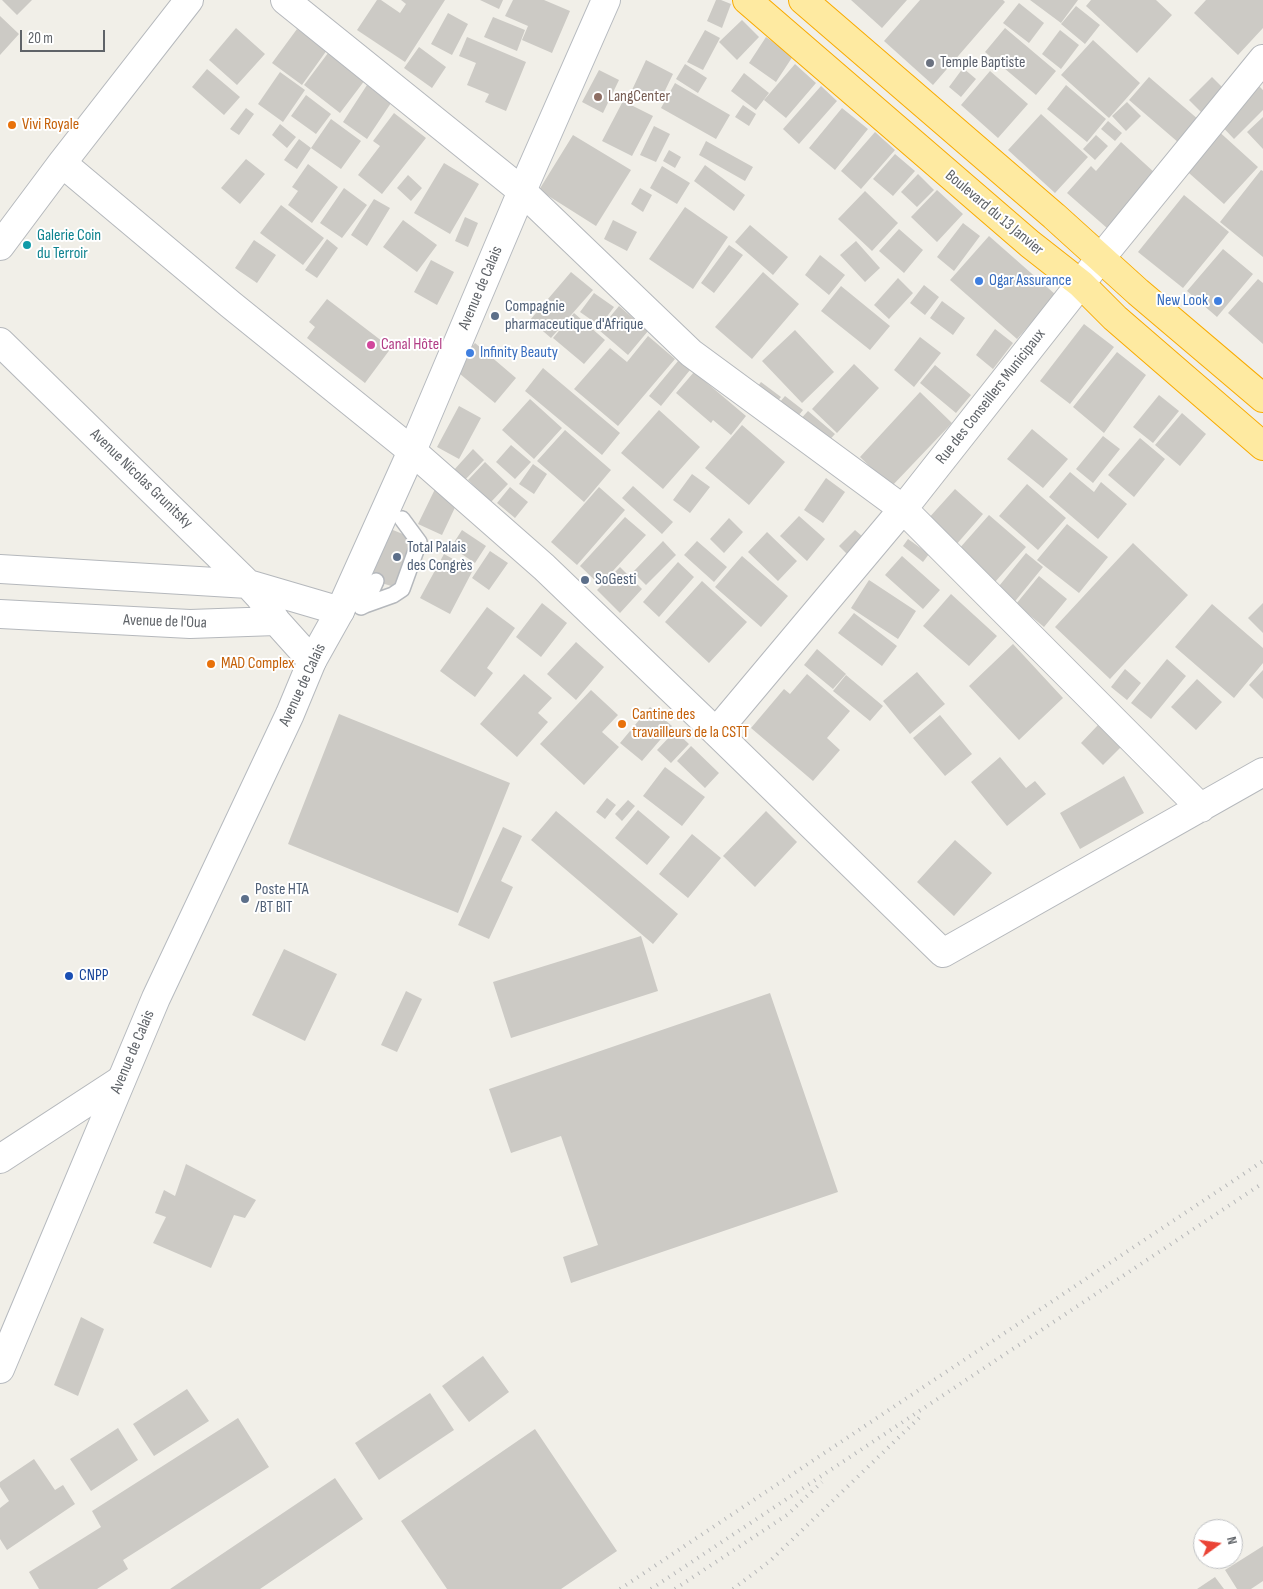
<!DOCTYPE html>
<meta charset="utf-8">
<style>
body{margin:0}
#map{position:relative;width:1263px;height:1589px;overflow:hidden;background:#f1efe8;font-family:"Sofia Sans Condensed",sans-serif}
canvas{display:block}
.north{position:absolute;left:1193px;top:1519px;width:50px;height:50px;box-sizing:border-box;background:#fff;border:1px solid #bfc1c3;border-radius:50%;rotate:76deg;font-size:14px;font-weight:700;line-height:20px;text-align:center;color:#5f6368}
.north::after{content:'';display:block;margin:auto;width:18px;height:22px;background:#ea4335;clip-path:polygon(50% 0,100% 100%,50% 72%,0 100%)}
.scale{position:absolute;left:20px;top:30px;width:85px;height:22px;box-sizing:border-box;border:2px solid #5f6368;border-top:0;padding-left:6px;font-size:15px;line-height:18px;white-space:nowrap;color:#5f6368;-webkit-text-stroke:4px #fff;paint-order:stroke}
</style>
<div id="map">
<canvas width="1263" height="1589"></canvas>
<div class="north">N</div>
<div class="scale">20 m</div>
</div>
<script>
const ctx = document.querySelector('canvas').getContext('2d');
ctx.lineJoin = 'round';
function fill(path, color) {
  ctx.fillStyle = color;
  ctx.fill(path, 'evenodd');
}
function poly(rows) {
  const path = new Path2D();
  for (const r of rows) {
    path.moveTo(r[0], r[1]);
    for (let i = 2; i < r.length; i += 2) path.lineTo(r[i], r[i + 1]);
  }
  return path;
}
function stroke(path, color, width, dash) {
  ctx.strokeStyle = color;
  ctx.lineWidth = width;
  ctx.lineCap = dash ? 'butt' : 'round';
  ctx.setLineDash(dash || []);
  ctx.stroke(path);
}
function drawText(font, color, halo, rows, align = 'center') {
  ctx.font = font + ' "Sofia Sans Condensed",sans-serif';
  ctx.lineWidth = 4;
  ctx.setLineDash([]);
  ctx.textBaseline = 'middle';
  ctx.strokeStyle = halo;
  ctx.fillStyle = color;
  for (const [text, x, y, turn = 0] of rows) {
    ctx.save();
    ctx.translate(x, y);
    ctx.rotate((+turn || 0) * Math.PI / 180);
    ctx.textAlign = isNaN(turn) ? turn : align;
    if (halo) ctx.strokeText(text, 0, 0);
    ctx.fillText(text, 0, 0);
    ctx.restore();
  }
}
const building = poly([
 [2,0,32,0,17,15],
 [377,0,381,0,400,13,406,4,401,0,445,0,405,62,357,30],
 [480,0,503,0,499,9],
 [513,0,544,0,570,11,552,53,522,40,528,26,505,16],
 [716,0,721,0,731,4,722,28,707,21],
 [851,0,907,0,882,28],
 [920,0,1003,0,1005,2,933,85,884,41],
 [1030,0,1078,0,1061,23],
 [1091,0,1156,0,1172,15,1137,53,1086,6],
 [1206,0,1263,0,1263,28,1238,55,1194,13],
 [1019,3,1044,23,1029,43,1003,23],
 [1076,6,1100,25,1085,44,1061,24],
 [448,13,468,24,452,55,431,44],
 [0,16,19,34,0,55],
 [493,17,525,30,517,51,484,37],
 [742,20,759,37,737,60,719,42],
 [236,28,265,54,237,85,209,60],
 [1005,28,1056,71,1036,95,985,52],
 [297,29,327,50,302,85,272,63],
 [705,30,720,38,703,70,687,62],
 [1060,30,1079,45,1061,69,1042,54],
 [467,37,526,62,506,111,485,102,489,94,467,85,476,63,459,56],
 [766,37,793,56,776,82,749,63],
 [1093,40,1140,83,1109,118,1061,75],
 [419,47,446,67,432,88,404,68],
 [328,53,365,80,340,113,304,85],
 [646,60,673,74,659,103,632,90],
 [685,64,707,78,698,93,676,79],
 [795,64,816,83,786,118,764,100],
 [963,68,976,79,961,97,949,87],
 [207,69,240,97,224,115,192,87],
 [599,70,619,80,603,113,582,102],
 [990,71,1028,104,998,138,961,105],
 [280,72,305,90,283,122,258,104],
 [744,73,769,93,756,110,731,91],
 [1149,77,1199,120,1179,143,1129,100],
 [1212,77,1231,96,1208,119,1189,100],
 [1254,81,1263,90,1263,110,1234,139,1215,119],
 [675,83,730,115,716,139,661,108],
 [367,85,391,103,367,139,343,122],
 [1066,85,1106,119,1087,142,1047,109],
 [821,86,837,101,799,144,783,129],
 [306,95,331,114,316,134,291,116],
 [623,101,653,116,632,156,602,141],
 [1127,102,1141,116,1126,131,1112,116],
 [743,105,756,114,749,126,735,117],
 [246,108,254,114,239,135,230,129],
 [842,108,868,129,835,170,809,148],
 [394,113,426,138,382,194,358,175,380,146,373,141],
 [1041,114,1088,157,1055,193,1008,150],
 [1263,117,1263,149,1247,132],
 [331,119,361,141,341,169,311,148],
 [1108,121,1122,133,1115,141,1101,129],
 [280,124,296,137,287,148,272,135],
 [654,126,670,134,656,162,640,155],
 [1215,128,1258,167,1224,204,1181,166],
 [875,132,895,150,861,189,841,171],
 [573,135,631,170,596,226,539,190],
 [1096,135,1108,146,1095,160,1083,149],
 [299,139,311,148,297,169,284,160],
 [706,141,753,167,745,181,699,155],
 [1121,142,1155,173,1107,228,1067,193,1091,166,1096,171],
 [669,150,681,157,675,168,663,161],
 [895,154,915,171,893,196,873,179],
 [246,159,265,174,240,204,221,188],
 [444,163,479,184,450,234,414,213],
 [308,164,338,187,312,223,288,205,298,191,292,187],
 [705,165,745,195,734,211,694,181],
 [662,166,690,183,677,204,650,188],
 [1261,170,1263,171,1263,257,1220,222],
 [918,174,934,190,917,207,901,192],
 [408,175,422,188,411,201,397,188],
 [344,188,367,205,342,238,320,223],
 [640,188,652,195,643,212,631,204],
 [937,190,963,214,937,242,911,217],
 [865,191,898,223,872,251,838,219],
 [1184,195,1229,232,1183,288,1138,252],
 [374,199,390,208,367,246,351,235],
 [281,205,324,238,303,265,260,233],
 [685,207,728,237,693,289,649,259],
 [465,217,478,223,468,247,455,241],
 [403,220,437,245,417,272,383,247],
 [613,220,637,232,627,251,604,239],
 [963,223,980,236,954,271,937,257],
 [750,225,788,257,773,275,735,242],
 [899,229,923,250,904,273,879,251],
 [989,236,1056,295,1017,339,950,280],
 [327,239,338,248,317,278,305,270],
 [254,240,276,255,257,283,235,268],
 [856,241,880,268,865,282,840,255],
 [729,245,743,255,714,293,701,283],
 [1223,249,1253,274,1217,317,1187,291],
 [820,255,845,275,829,295,805,275],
 [431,260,454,272,437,305,414,292],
 [571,272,593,290,551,338,530,320],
 [763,272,799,304,752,359,715,327],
 [898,278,913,293,889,319,874,305],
 [1258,279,1263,283,1263,344,1228,313],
 [924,285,939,297,925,315,910,303],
 [841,286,890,326,870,350,821,311],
 [594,293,614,307,600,326,580,312],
 [327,299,391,348,365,383,307,338,315,327,309,322],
 [942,301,965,318,953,335,930,318],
 [619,306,648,331,628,355,599,330],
 [574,313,605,340,584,364,553,338],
 [1084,324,1114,347,1070,404,1040,381],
 [995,329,1013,343,993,369,976,355],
 [795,330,834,372,802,403,762,361],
 [648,336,675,359,618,426,574,389,610,348,627,362],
 [920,337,941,353,914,387,894,370],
 [475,343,516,378,495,403,454,369],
 [1117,352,1146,375,1104,433,1073,407],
 [678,361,690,370,661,406,649,396],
 [854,364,879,388,837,433,812,409],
 [935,365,971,395,956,413,920,383],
 [543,368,620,433,602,455,525,391],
 [694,372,746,416,731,435,713,420,711,423,676,393],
 [761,382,781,397,771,409,752,394],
 [920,392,952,423,891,487,860,457],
 [1159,395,1179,411,1153,443,1133,427],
 [785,396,803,410,791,425,773,410],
 [530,399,562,428,534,459,502,430],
 [459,406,481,418,459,459,437,447],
 [659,410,700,447,663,489,621,453],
 [808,411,835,434,823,447,796,424],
 [1182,413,1206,434,1180,466,1155,445],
 [742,425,785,462,749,505,705,468],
 [1032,429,1068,459,1043,488,1007,459],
 [565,430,611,470,584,502,537,461],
 [1103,436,1120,449,1093,483,1076,469],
 [1140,438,1165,459,1134,497,1108,475],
 [511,445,531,462,515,479,496,462],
 [473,449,484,460,464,481,453,471],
 [485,462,508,484,491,502,468,480],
 [533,464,547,474,534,494,519,484],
 [1070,472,1094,492,1101,482,1127,504,1098,539,1049,497],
 [692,474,710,487,690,513,673,500],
 [826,478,845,492,823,523,804,510],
 [1027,484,1066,518,1038,550,999,516],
 [633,486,673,522,662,534,622,498],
 [436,487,459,499,442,535,418,524],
 [510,487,528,502,515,518,497,503],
 [599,487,625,510,577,565,551,542],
 [955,489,983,514,955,546,927,520],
 [989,515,1026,547,995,582,958,550],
 [799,516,825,539,807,561,780,536],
 [625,517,646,535,600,585,580,566],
 [729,518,743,532,724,553,710,539],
 [1067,524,1108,557,1079,593,1037,560],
 [388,528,415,539,398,588,368,579],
 [462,530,486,546,475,563,451,547],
 [855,530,863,537,847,554,839,546],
 [767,532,797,561,778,581,748,552],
 [908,539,929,554,923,562,903,546],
 [663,541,676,555,646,585,633,572],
 [697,541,727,567,714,582,684,555],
 [1133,543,1188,595,1110,679,1055,627],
 [490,551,508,563,489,590,472,578],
 [1026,553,1043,567,1012,605,995,591],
 [444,554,473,570,450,614,420,598],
 [742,556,788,596,761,627,715,587],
 [902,556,940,590,923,609,885,575],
 [678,562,694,577,659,617,643,602],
 [620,567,642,589,620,613,597,590],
 [1039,576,1067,599,1044,627,1016,604],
 [869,580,916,611,898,639,851,608],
 [702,581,747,622,709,663,665,622],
 [951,594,997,636,969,666,923,626],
 [542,603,567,623,541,657,516,637],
 [1263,603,1263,633,1248,618],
 [1212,604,1263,648,1263,663,1234,698,1175,647],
 [487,607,515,628,487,668,493,673,475,697,440,671],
 [854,613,897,646,882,666,838,633],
 [576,642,604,667,576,700,547,674],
 [1013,644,1063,698,1019,740,969,686],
 [817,649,846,674,833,689,804,665],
 [1167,659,1186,676,1151,719,1131,703],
 [1125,669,1141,683,1127,700,1111,687],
 [1263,670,1263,699,1249,685],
 [917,672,945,704,910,734,883,701],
 [524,674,552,698,538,713,548,722,517,757,480,724],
 [807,674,850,711,827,738,840,750,813,781,751,728,784,689,790,694],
 [846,675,883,706,870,721,833,691],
 [1197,679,1222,702,1196,730,1171,707],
 [591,690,618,715,602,732,619,747,584,785,540,744],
 [650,707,672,726,642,761,620,743],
 [339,714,510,783,458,913,288,844],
 [940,715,972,754,945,776,913,738],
 [1098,725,1121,747,1103,765,1081,743],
 [675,731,689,744,671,763,657,750],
 [691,746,719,773,705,788,677,761],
 [1000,757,1026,788,1035,781,1046,794,1007,826,971,782],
 [665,767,705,797,682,826,643,796],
 [1124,776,1144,813,1080,849,1060,813],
 [607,798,616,805,605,819,596,812],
 [628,800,635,806,622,821,615,814],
 [638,810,670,837,647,865,615,838],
 [556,811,678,914,653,944,531,840],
 [766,811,797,842,755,887,723,856],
 [503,827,522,836,501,881,513,887,489,939,458,925],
 [692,834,721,858,688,898,659,874],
 [955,840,992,873,954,916,917,882],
 [641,936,658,991,511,1038,493,982],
 [284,949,337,974,305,1041,252,1015],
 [406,991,422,999,397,1052,381,1045],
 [770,993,838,1192,571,1283,563,1257,598,1245,561,1136,511,1153,489,1089],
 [186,1164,256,1200,245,1218,234,1215,211,1268,153,1243,166,1217,155,1213,164,1190,175,1196],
 [81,1317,104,1329,78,1396,54,1385],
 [483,1356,509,1392,469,1422,442,1386],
 [187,1389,209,1421,154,1456,133,1424],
 [430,1393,454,1430,379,1480,355,1443],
 [238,1418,269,1467,123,1560,128,1569,97,1589,39,1589,29,1572,101,1527,92,1511],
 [118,1428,138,1460,91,1491,70,1459],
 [535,1429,617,1551,561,1589,447,1589,401,1521],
 [34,1459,55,1490,63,1485,75,1504,7,1550,0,1539,0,1508,9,1501,0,1487,0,1482],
 [335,1478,363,1519,260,1589,170,1589],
 [1263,1546,1263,1581,1251,1589,1237,1589,1225,1570],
 [1215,1577,1224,1589,1197,1589]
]);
const service = poly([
 [365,605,393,595,402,589,419,542,402,519],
 [361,607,365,605,376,581]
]);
const minor = poly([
 [285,0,522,191,691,353,903,509,1201,808],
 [62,163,230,304,412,451,544,567,716,732,943,953,1263,772],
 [0,246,62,163,189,0],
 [0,342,248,584,260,597,276,621,312,661],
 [0,569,248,584,340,611],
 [0,614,190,624,276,621],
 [716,732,903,509,1100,259,1263,59],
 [0,1159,121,1080]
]);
const secondary = poly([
 [0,1369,156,998,290,714,312,661,340,611,412,451,522,191,606,0]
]);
const trunk = poly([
 [747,0,1030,244,1081,284,1115,318,1263,446],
 [803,0,1054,216,1138,292,1263,398]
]);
const rail = poly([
 [620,1589,1263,1161],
 [651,1589,1263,1183],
 [675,1589,787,1515,822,1482],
 [733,1589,770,1561,921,1416]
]);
const markers = [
 [930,63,5,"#6b7280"],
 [598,97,5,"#8d6e63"],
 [12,125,5,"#e8710a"],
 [27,245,5,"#0f9aa8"],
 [979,281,5,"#3f7fe0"],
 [1218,301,5,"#3f7fe0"],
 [495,316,5,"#5c6f8a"],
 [371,345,5,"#d1479c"],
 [470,353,5,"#3f7fe0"],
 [397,557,5,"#5c6f8a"],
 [585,580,5,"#5c6f8a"],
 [211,664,5,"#e8710a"],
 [622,724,5,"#e8710a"],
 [245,899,5,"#5c6f8a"],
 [69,976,5,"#1a4fb4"]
];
const worshipNames = [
 ["Temple Baptiste",940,63]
];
const educationNames = [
 ["LangCenter",608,97]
];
const foodNames = [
 ["Vivi Royale",22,125],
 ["MAD Complex",221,664],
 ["Cantine des",632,715],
 ["travailleurs de la CSTT",632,733]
];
const streetNames = [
 ["Boulevard du 13 Janvier",994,213,40],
 ["Avenue de Calais",481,288,-67],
 ["Rue des Conseillers Municipaux",991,397,-52],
 ["Avenue Nicolas Grunitsky",141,479,44],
 ["Avenue de l'Oua",165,622,2],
 ["Avenue de Calais",303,685,-65],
 ["Avenue de Calais",133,1052,-67]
];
const cultureNames = [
 ["Galerie Coin",37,236],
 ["du Terroir",37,254]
];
const shopNames = [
 ["Ogar Assurance",989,281],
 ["New Look",1208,301,"right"],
 ["Infinity Beauty",480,353]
];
const serviceNames = [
 ["Compagnie",505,307],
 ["pharmaceutique d'Afrique",505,325],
 ["Total Palais",407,548],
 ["des Congrès",407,566],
 ["SoGesti",595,580],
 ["Poste HTA",255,890],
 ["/BT BIT",255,908]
];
const hotelNames = [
 ["Canal Hôtel",381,345]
];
const transitNames = [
 ["CNPP",79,976]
];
fill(building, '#cccac5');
stroke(service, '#b5b8bc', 18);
stroke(minor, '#b5b8bc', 30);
stroke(secondary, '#b6babf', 30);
stroke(trunk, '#f9ab00', 30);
stroke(service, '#fff', 15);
stroke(minor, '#fff', 28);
stroke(secondary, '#fff', 28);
stroke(trunk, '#feeaa1', 28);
stroke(rail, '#b6b7b8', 4, [1, 6]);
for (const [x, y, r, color] of markers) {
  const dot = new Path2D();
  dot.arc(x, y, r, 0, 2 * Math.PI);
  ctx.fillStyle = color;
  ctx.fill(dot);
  stroke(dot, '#fff', 2);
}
drawText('16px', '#5b616d', '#fff', worshipNames, 'left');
drawText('16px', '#785e54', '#fff', educationNames, 'left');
drawText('16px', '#c56008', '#fff', foodNames, 'left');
drawText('16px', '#5f6368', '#fff', streetNames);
drawText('16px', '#0d838f', '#fff', cultureNames, 'left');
drawText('16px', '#366cbe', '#fff', shopNames, 'left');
drawText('16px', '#4e5e75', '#fff', serviceNames, 'left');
drawText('16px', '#b23c85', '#fff', hotelNames, 'left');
drawText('16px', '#164399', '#fff', transitNames, 'left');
</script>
